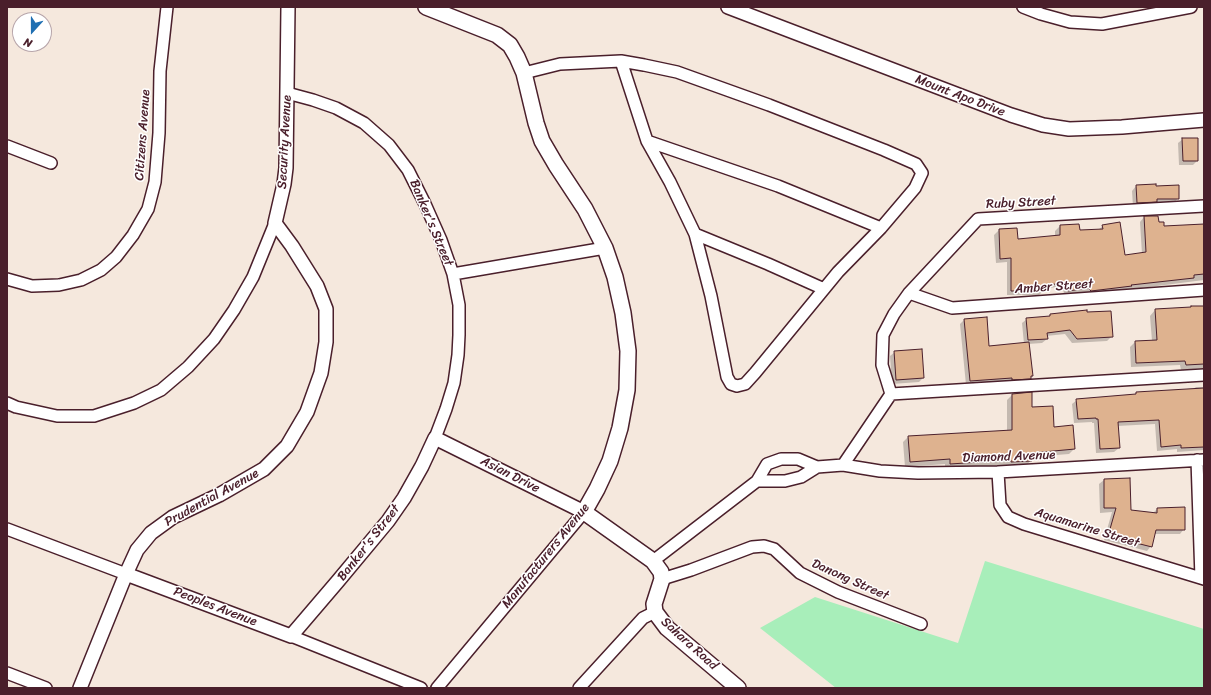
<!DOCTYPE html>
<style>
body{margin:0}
#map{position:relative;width:1211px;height:695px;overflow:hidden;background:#f5e8dd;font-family:Sriracha,sans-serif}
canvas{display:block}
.frame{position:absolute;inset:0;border:8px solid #4a1f2b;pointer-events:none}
.north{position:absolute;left:12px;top:12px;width:40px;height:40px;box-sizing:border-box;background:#fff;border:1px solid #b7a5aa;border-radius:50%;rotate:201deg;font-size:11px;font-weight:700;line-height:16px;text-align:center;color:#4a1f2b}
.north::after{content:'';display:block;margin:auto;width:14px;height:18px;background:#1f6fb2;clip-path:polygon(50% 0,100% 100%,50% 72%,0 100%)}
</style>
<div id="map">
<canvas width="1211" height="695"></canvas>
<div class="frame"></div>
<div class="north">N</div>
</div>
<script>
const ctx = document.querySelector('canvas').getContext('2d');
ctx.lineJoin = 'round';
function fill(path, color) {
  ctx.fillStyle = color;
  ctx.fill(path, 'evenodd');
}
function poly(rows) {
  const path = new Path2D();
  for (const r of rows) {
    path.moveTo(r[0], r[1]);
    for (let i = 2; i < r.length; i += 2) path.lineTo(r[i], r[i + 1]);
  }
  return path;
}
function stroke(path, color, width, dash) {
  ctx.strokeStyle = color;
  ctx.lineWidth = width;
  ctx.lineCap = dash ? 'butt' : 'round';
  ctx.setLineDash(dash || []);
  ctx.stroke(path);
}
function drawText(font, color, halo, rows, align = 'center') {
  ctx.font = font + ' Sriracha,sans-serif';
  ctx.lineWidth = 3;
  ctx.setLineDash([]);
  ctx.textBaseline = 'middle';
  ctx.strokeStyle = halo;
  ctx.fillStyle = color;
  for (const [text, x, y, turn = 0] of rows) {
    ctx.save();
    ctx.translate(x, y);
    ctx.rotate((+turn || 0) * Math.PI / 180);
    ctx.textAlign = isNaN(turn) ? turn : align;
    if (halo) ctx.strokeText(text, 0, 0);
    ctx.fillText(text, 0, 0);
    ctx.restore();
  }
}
const green = poly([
 [985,561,1204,629,1204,688,836,688,760,628,815,597,958,643]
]);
const shadow = poly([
 [1183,139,1197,161,1193,165,1179,165,1178,143],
 [1136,186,1155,187,1178,198,1174,203,1154,203,1152,206,1133,207,1132,191],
 [1144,217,1163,227,1204,224,1204,280,1086,295,1084,292,1064,295,1063,287,1044,288,1044,290,1039,295,1007,295,1007,262,996,263,994,235,999,230,1016,229,1017,240,1055,237,1055,231,1060,226,1079,231,1098,230,1103,226,1124,256,1142,254,1140,222],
 [1204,307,1204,368,1181,370,1180,365,1131,367,1130,347,1135,342,1152,341,1150,316,1155,310],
 [1050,315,1112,336,1107,341,1072,343,1065,334,1046,336,1047,339,1042,343,1028,344,1032,376,1025,383,966,385,960,324,964,320,988,348,1024,344,1022,323,1027,319,1048,317],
 [895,352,923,378,919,382,892,384,890,356],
 [1196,387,1204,387,1204,450,1177,452,1177,449,1157,451,1155,424,1117,426,1119,448,1114,452,1096,453,1094,423,1092,423,1092,422,1074,423,1072,404,1077,400,1134,395,1136,393,1193,389],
 [1012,395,1031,408,1074,449,1069,454,1031,457,1031,460,1026,466,1006,466,1006,465,945,469,945,464,905,467,903,442,908,437,1007,431,1007,400],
 [1129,479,1130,511,1152,514,1157,509,1184,529,1180,534,1154,534,1151,546,1147,551,1104,540,1112,512,1100,513,1099,484,1104,480]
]);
const building = poly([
 [1182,138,1198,138,1198,161,1183,161,1182,138],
 [1156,184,1156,186,1179,185,1179,199,1157,199,1157,202,1137,203,1136,185,1156,184],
 [1144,216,1158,216,1159,222,1164,222,1164,226,1204,224,1204,274,1194,275,1194,278,1131,285,1132,286,1091,291,1088,288,1068,291,1067,283,1045,285,1045,291,1011,291,1011,258,1000,259,999,229,1017,228,1018,239,1060,235,1060,225,1079,224,1080,230,1103,229,1102,225,1120,222,1125,255,1146,252,1144,216],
 [1191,306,1204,306,1204,364,1186,365,1185,361,1136,363,1135,341,1157,340,1155,309,1191,307,1191,306],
 [1087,310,1087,312,1111,311,1113,337,1077,339,1070,330,1047,333,1048,339,1028,340,1026,318,1050,316,1050,314,1087,310],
 [987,317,989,346,1029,342,1033,376,1031,376,1031,379,1012,380,1012,378,970,381,964,319,987,317],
 [922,349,924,378,896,380,894,351,922,349],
 [1204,388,1204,447,1181,448,1181,445,1161,447,1159,420,1118,422,1120,448,1100,449,1098,419,1096,419,1096,418,1078,419,1076,399,1136,394,1136,392,1204,388],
 [1032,392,1032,407,1053,406,1054,427,1073,425,1075,449,1032,453,1032,461,1011,462,1011,460,950,464,950,459,910,462,908,436,1012,430,1012,394,1032,392],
 [1130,478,1131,510,1157,513,1157,508,1185,507,1185,530,1156,530,1152,547,1108,536,1116,508,1104,508,1104,479,1130,478]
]);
const minor = poly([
 [1023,7,1041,14,1070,22,1102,24,1191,7],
 [524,73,560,64,621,61,644,65,677,72,769,105,884,150,916,164,922,173,915,188,881,228,838,272,755,373,745,384,737,386,731,384,727,377,711,296,695,234,670,182,647,141,621,61],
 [287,93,313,100,336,108,364,123,389,145,408,170,425,204,441,240,453,274,459,305,459,335,458,355,454,383,446,409,435,438],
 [647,141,778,186,881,228],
 [7,146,51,163],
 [695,234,768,264,824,289],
 [453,274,605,248],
 [7,279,32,286,59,285,81,280,101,270,116,257,133,235,148,209,155,182,159,133,160,71,167,7],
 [909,293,952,308,1204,290],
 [891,394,882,365,883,335,894,314,909,293,978,219,1204,206],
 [7,403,16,407,57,416,94,416,134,403,161,390,188,367,214,339,234,310,253,277,275,223],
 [1197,460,1201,578],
 [843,465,891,394,1204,375],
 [998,472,1000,505,1008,517,1024,524,1204,579],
 [757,481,785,481,801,477,817,467,843,465,880,471,918,473,998,472,1204,460],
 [7,529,126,574],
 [653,561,757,481,767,464,781,459,798,459,817,467],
 [662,579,691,570,752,547,764,546,774,549,800,573,838,592,921,624],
 [291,636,421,688],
 [7,673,46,688],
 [437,688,584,512],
 [579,688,643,618,655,612]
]);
const tertiary = poly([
 [728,7,1011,115,1043,125,1069,129,1122,127,1204,120],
 [126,574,291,636,338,581,388,521,404,498,422,466,435,438,584,512],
 [80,688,126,574,137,550,151,533,173,517,219,495,264,469,287,446,307,412,321,373,326,342,326,309,317,286,292,246,275,223,284,184,286,168,288,7]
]);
const secondary = poly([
 [426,7,497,35,510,45,517,57,524,73,536,123,542,141,556,165,585,209,605,248,615,277,623,313,628,351,627,390,620,428,610,461,597,489,584,512,653,561,661,572,662,579,654,604,655,612,667,628,738,688]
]);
const streetNames = [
 ["Mount Apo Drive",960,96,21],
 ["Citizens Avenue",143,135,-86],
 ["Security Avenue",285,142,-87],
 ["Ruby Street",1021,203,-3],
 ["Banker's Street",431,223,67],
 ["Amber Street",1054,287,-4],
 ["Diamond Avenue",1009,457,-2],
 ["Asian Drive",510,475,27],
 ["Prudential Avenue",212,498,-29],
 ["Aquamarine Street",1087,528,17],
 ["Banker's Street",369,543,-52],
 ["Manufacturers Avenue",546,556,-51],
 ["Danong Street",850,580,24],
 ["Peoples Avenue",215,607,21],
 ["Sahara Road",689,644,42]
];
fill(green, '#a8eeba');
fill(shadow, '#0003');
fill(building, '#deb28f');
stroke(building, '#4a1f2b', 1);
stroke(minor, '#4a1f2b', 14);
stroke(tertiary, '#4a1f2b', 16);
stroke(secondary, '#4a1f2b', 18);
stroke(minor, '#fff', 11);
stroke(tertiary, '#fff', 13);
stroke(secondary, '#fff', 15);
drawText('13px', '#4a1f2b', '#fff', streetNames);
</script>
